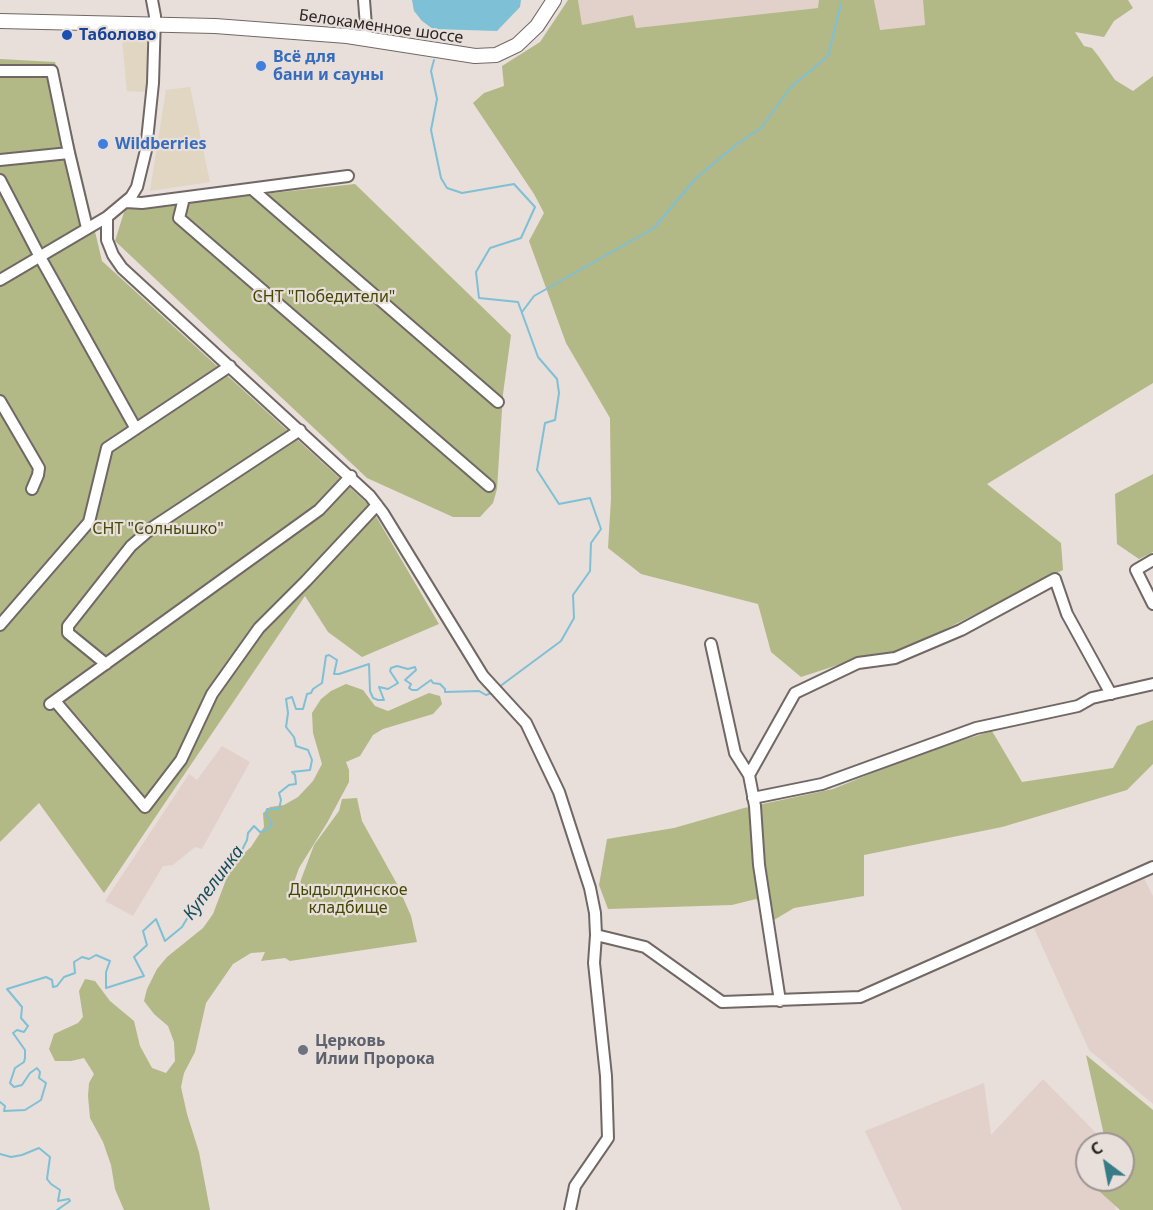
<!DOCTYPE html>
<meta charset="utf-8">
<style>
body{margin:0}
#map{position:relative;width:1153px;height:1210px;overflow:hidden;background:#e8deda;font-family:"Noto Sans",sans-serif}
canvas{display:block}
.north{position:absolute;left:1075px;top:1132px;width:60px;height:60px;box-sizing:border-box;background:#e8deda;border:2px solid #9c9491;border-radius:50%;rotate:328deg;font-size:16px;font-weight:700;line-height:24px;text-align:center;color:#2a2624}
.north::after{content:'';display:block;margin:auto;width:21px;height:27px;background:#367c87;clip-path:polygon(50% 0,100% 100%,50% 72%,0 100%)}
</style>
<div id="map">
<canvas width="1153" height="1210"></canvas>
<div class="north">С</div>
</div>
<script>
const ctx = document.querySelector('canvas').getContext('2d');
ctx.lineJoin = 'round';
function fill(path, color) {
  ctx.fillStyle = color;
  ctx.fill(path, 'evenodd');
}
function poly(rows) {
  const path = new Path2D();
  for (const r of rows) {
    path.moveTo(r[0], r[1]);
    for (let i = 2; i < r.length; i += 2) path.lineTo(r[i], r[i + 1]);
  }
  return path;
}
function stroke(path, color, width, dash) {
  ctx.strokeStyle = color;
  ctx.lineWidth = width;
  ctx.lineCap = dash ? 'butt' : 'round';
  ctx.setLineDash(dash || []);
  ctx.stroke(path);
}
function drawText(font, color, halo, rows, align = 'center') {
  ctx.font = font + ' "Noto Sans",sans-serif';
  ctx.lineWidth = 4.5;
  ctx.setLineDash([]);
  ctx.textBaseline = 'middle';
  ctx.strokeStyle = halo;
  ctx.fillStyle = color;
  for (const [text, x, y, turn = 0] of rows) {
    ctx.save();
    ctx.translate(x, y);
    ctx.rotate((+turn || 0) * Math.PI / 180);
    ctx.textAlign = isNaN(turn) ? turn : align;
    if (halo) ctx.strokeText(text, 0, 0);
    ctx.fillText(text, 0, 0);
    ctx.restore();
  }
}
const commercial = poly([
 [148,38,146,92,127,91,122,39],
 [190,87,210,182,150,191,166,90]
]);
const built = poly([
 [578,0,819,0,819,8,636,28,633,15,582,25],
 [874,0,923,0,925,25,879,30],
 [222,746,250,762,202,849,195,847,173,865,163,866,133,916,105,901,189,774,197,780],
 [1143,876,1153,896,1153,1104,1089,1050,1033,926],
 [1043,1079,1099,1136,1101,1144,1087,1144,1087,1180,1109,1180,1116,1210,902,1210,865,1131,984,1083,991,1135]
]);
const green = poly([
 [568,0,578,0,582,25,633,15,636,28,818,8,819,0,874,0,880,30,925,25,923,0,1128,0,1133,8,1114,21,1104,37,1075,32,1084,46,1092,48,1099,57,1115,80,1133,91,1153,76,1153,383,987,484,1061,543,1063,570,904,650,859,658,801,677,771,652,758,604,641,574,608,548,611,499,610,418,566,343,529,241,544,213,534,194,473,103,484,93,504,86,502,66,540,42],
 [0,59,55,62,102,261,370,506,439,624,362,657,328,632,305,596,104,893,39,803,0,842],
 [355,184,511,335,503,394,497,489,493,503,480,517,453,517,367,478,115,241,125,209],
 [1153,474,1153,552,1139,559,1117,544,1115,494],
 [346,684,363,690,375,706,388,711,429,693,440,696,442,704,433,714,383,729,373,735,360,756,346,762,349,770,349,782,327,823,299,868,293,885,296,893,314,845,339,811,342,799,357,798,362,821,397,884,411,916,417,942,290,961,285,958,261,961,265,952,251,953,233,964,206,1003,195,1052,184,1073,181,1087,187,1114,199,1152,210,1210,124,1210,115,1189,111,1165,103,1142,90,1118,88,1096,89,1083,94,1074,84,1058,71,1061,55,1061,49,1049,54,1034,78,1023,83,1017,79,991,85,979,95,981,110,1001,134,1021,140,1046,152,1068,166,1073,175,1061,174,1042,168,1026,154,1014,144,1001,147,989,157,969,167,957,203,928,213,914,232,864,251,847,264,827,263,813,270,807,284,805,298,797,313,781,322,764,313,733,312,713,321,699,331,691],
 [1153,720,1153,764,1127,790,1002,827,864,855,864,896,794,908,774,920,756,899,732,905,608,909,599,885,607,839,674,828,744,808,833,789,919,754,992,731,1022,782,1113,768,1137,726],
 [1086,1055,1153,1110,1153,1210,1120,1210,1088,1181,1123,1180,1123,1144,1106,1144]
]);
const water = poly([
 [412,0,521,0,520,7,497,31,433,29,422,21,414,11]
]);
const stream = poly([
 [433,39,434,28],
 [434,60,431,71,437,99,431,130,441,178,447,188,462,193,514,184,535,207,521,238,490,248,476,272,479,298,518,302,538,357,557,379,559,393,555,420,545,423,537,470,559,504,590,498,601,529,591,543,590,571,573,595,574,618,561,641,499,687],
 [522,312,534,296,654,228,695,179,737,144,761,128,791,87,828,56,841,3],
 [0,1102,5,1106,4,1111,25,1110,41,1100,46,1083,39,1078,40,1072,37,1068,30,1073,22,1085,14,1087,10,1083,15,1068,24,1062,25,1058,25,1050,13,1033,17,1030,24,1032,28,1026,21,1018,22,1007,7,989,46,977,52,980,53,987,57,986,64,977,75,973,74,962,82,957,89,959,96,955,110,961,106,972,106,988,144,976,134,957,147,945,143,931,156,919,165,941,182,927,191,912,207,897,234,851,242,850,247,840,248,833,254,826,260,832,267,830,272,824,266,814,267,809,279,809,281,800,279,793,289,785,296,784,295,775,292,772,310,770,312,760,308,750,296,746,294,737,286,727,288,713,286,699,292,697,296,709,303,709,307,694,311,693,313,689,322,683,326,656,329,655,337,660,334,674,339,674,369,664,370,691,373,698,378,700,384,700,379,687,388,689,398,683,390,671,391,668,397,666,408,669,415,667,416,670,405,680,411,684,409,688,412,690,417,690,431,680,433,683,440,684,445,689,445,692,479,691,486,695,492,693],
 [0,1154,11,1157,22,1155,39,1148,50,1157,47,1179,51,1184,60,1190,58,1201,69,1199,70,1201,57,1210]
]);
const minor = poly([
 [152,0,155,16,153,83,146,150,137,187,131,197,107,217,107,240,113,255,122,268,370,496,383,513,483,676,526,723,559,792,590,888,595,913,596,935,594,963,606,1076,608,1138,575,1186,570,1210],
 [364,0,367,39],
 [0,71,52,71,69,153,87,228],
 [0,160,69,153],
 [0,180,40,257,136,429],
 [252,189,498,402],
 [184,198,179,218,489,486],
 [126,202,142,203,348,176],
 [0,280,107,217],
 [0,401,39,468,38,475,32,489],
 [1153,560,1136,570,1153,604],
 [0,625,89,522,107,448,230,366],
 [711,644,735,753,749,775],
 [106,664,68,633,68,626,131,546,153,527,300,430],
 [55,701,145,807,181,760,212,694,259,628,306,581,377,505],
 [50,704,319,510,351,476],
 [753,798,822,784,976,728,1078,706,1092,698,1153,684],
 [596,935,645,947,722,1002,860,997,1153,867],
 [780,1001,759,865,755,806,749,775,795,693,858,663,895,658,961,630,1055,579,1067,614,1111,694]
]);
const major = poly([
 [0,21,215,26,347,36,475,56,496,55,517,45,537,26,554,0]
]);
const markers = [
 [67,35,6,"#1a4fb4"],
 [261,66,6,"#3f7fe0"],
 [103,144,6,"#3f7fe0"],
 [303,1050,6,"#6b7280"]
];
const streetNames = [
 ["Белокаменное шоссе",381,27,8]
];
const transitNames = [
 ["Таболово",79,35]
];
const shopNames = [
 ["Всё для",273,57],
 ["бани и сауны",273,75],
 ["Wildberries",115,144]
];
const parkNames = [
 ["СНТ \"Победители\"",324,297],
 ["СНТ \"Солнышко\"",158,529],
 ["Дыдылдинское",348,890],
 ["кладбище",348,908]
];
const worshipNames = [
 ["Церковь",315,1041],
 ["Илии Пророка",315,1059]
];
const waterNames = [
 ["Купелинка",214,883,-53]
];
fill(commercial, '#e0d6c1');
fill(built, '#e2d1ca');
fill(green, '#b3b887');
fill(water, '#7ec0d5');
stroke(stream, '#7ec0d5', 2);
stroke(minor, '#716865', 14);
stroke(major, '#716865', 16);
stroke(minor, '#fff', 10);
stroke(major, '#fff', 14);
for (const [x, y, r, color] of markers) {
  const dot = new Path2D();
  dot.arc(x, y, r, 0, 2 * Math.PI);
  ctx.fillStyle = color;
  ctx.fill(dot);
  stroke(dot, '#e8deda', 2);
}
drawText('16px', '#2a2624', '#e8deda', streetNames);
drawText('bold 16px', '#164399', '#e8deda', transitNames, 'left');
drawText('bold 16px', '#366cbe', '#e8deda', shopNames, 'left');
drawText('16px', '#444805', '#e8deda', parkNames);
drawText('bold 16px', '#5b616d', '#e8deda', worshipNames, 'left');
drawText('italic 18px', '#154d5c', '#e8deda', waterNames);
</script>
